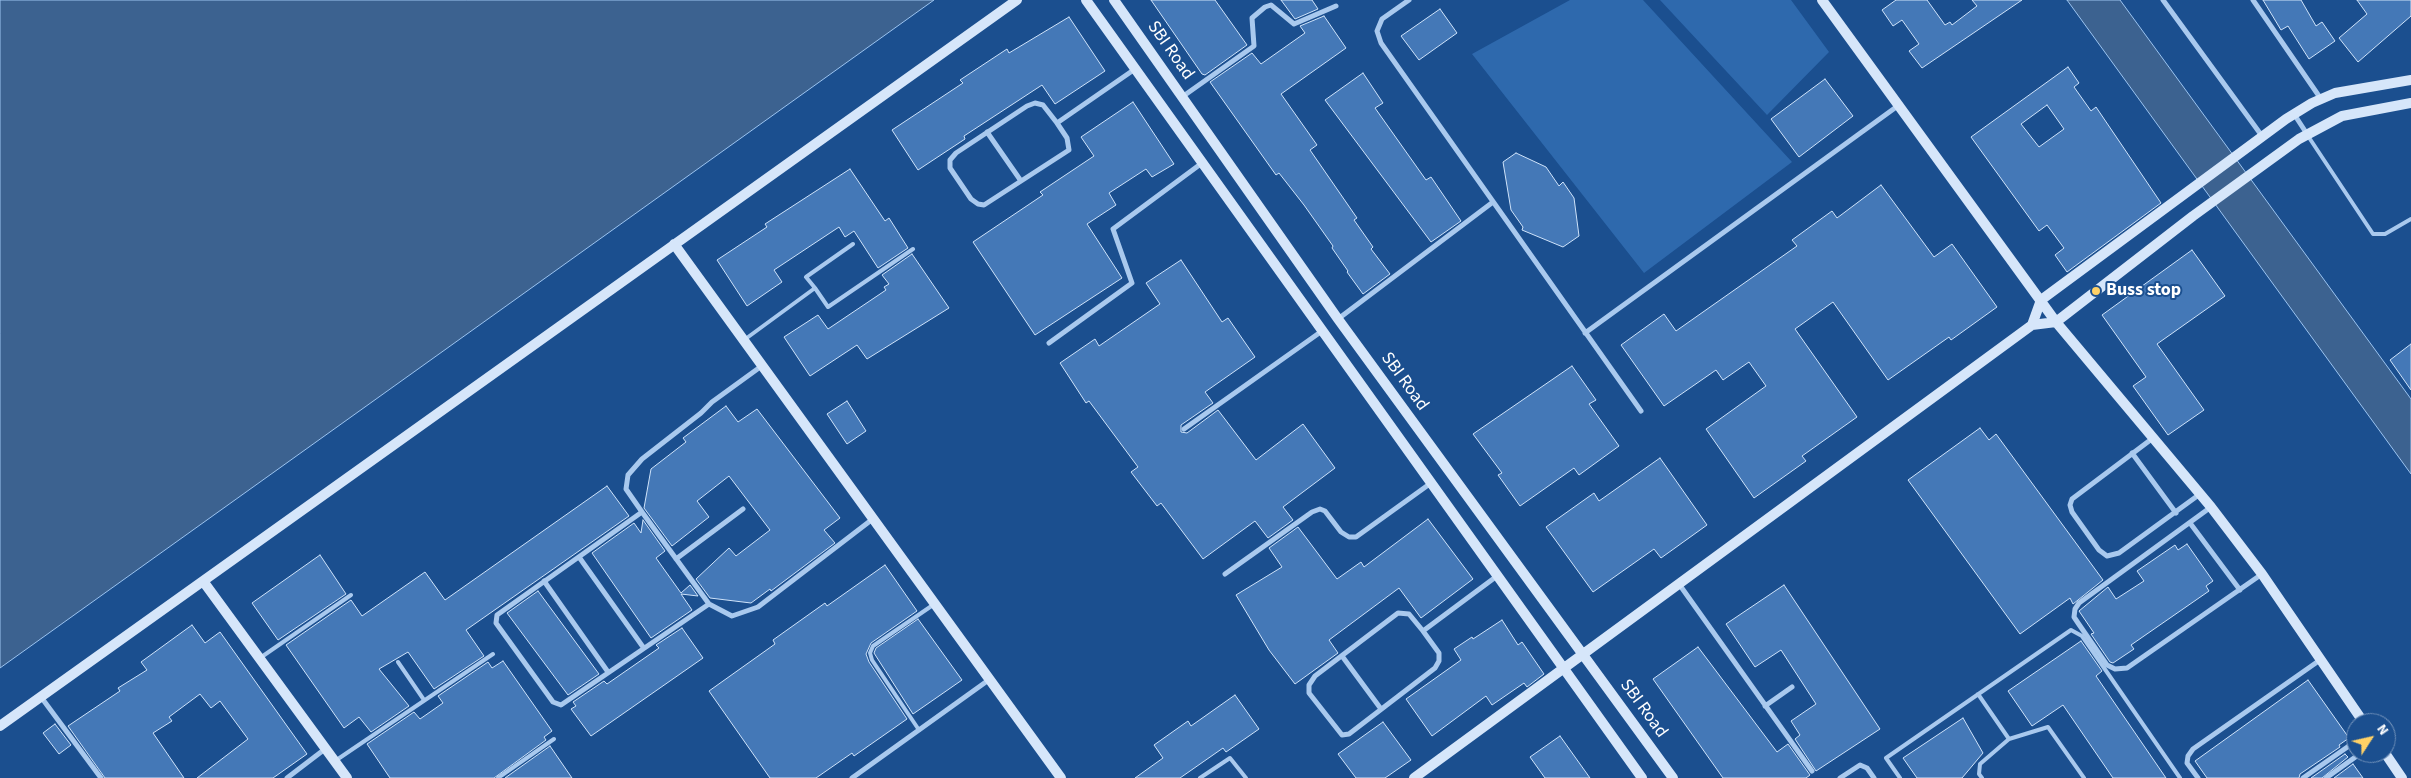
<!DOCTYPE html>
<style>
body{margin:0}
#map{position:relative;width:2411px;height:778px;overflow:hidden;background:#1b4f8f;font-family:"Source Sans 3",sans-serif}
canvas{display:block}
.north{position:absolute;left:2346px;top:713px;width:50px;height:50px;box-sizing:border-box;background:#1b4f8f;border:1px solid #7695bc;border-radius:50%;rotate:55deg;font-size:14px;font-weight:700;line-height:20px;text-align:center;color:#fff}
.north::after{content:'';display:block;margin:auto;width:18px;height:22px;background:#ffd166;clip-path:polygon(50% 0,100% 100%,50% 72%,0 100%)}
</style>
<div id="map">
<canvas width="2411" height="778"></canvas>
<div class="north">N</div>
</div>
<script>
const ctx = document.querySelector('canvas').getContext('2d');
ctx.lineJoin = 'round';
function fill(path, color) {
  ctx.fillStyle = color;
  ctx.fill(path, 'evenodd');
}
function poly(rows) {
  const path = new Path2D();
  for (const r of rows) {
    path.moveTo(r[0], r[1]);
    for (let i = 2; i < r.length; i += 2) path.lineTo(r[i], r[i + 1]);
  }
  return path;
}
function stroke(path, color, width, dash) {
  ctx.strokeStyle = color;
  ctx.lineWidth = width;
  ctx.lineCap = dash ? 'butt' : 'round';
  ctx.setLineDash(dash || []);
  ctx.stroke(path);
}
function drawText(font, color, halo, rows, align = 'center') {
  ctx.font = font + ' "Source Sans 3",sans-serif';
  ctx.lineWidth = 4;
  ctx.setLineDash([]);
  ctx.textBaseline = 'middle';
  ctx.strokeStyle = halo;
  ctx.fillStyle = color;
  for (const [text, x, y, turn = 0] of rows) {
    ctx.save();
    ctx.translate(x, y);
    ctx.rotate((+turn || 0) * Math.PI / 180);
    ctx.textAlign = isNaN(turn) ? turn : align;
    if (halo) ctx.strokeText(text, 0, 0);
    ctx.fillText(text, 0, 0);
    ctx.restore();
  }
}
const green = poly([
 [1570,0,1643,0,1792,162,1644,273,1472,54],
 [1660,0,1791,0,1829,52,1767,115]
]);
const water = poly([
 [0,0,934,0,0,668,0,0],
 [2067,0,2120,0,2411,399,2411,474,2067,0]
]);
const building = poly([
 [1151,0,1215,0,1247,45,1205,75,1202,74,1151,0],
 [1281,0,1312,0,1318,9,1295,19,1281,0],
 [1896,0,1927,0,1945,25,1950,22,1952,25,1977,6,1972,0,2022,0,1922,68,1909,51,1919,44,1902,20,1893,26,1882,10,1896,0],
 [2263,0,2301,0,2316,26,2322,22,2335,41,2309,59,2288,26,2281,30,2263,0],
 [2357,0,2411,0,2411,16,2358,62,2339,38,2367,14,2357,0],
 [1440,9,1457,33,1419,60,1401,36,1440,9],
 [1324,16,1346,48,1281,94,1317,145,1310,150,1357,218,1354,220,1373,247,1371,249,1390,274,1363,294,1347,272,1348,271,1332,248,1333,246,1304,205,1279,173,1276,175,1210,82,1252,53,1261,64,1305,33,1300,26,1324,16],
 [1069,17,1105,71,1055,104,1042,85,964,136,965,139,918,170,892,130,963,83,960,80,1007,49,1009,53,1069,17],
 [2068,67,2079,83,2074,87,2091,111,2096,107,2161,203,2067,272,2055,255,2064,248,2047,225,2039,231,1971,137,2068,67],
 [2047,105,2064,129,2039,147,2021,124,2047,105],
 [1363,73,1383,103,1375,108,1426,180,1431,177,1461,221,1431,242,1325,100,1363,73],
 [1825,79,1853,116,1799,157,1771,119,1825,79],
 [1133,102,1174,164,1152,177,1146,169,1109,193,1116,205,1087,224,1122,278,1035,335,973,242,1043,195,1040,192,1094,156,1081,137,1133,102],
 [1516,153,1546,167,1559,186,1563,182,1574,198,1579,236,1563,247,1522,230,1523,227,1511,210,1503,162,1516,153],
 [850,169,885,221,889,218,908,248,878,268,854,231,845,237,839,227,774,270,782,282,747,306,717,260,767,227,765,224,850,169],
 [1881,185,1934,257,1952,244,1997,307,1951,340,1949,337,1888,380,1833,302,1795,329,1857,417,1802,456,1806,461,1754,498,1706,429,1766,386,1749,362,1723,380,1716,370,1664,406,1621,345,1664,314,1676,331,1797,246,1792,240,1832,211,1837,218,1881,185],
 [2192,250,2225,296,2157,344,2204,410,2168,435,2133,386,2146,377,2102,315,2192,250],
 [912,254,949,308,867,359,857,345,810,376,784,337,818,315,828,329,886,290,884,287,889,284,882,275,912,254],
 [1181,260,1222,322,1228,318,1255,357,1205,392,1213,403,1181,425,1181,432,1187,433,1218,410,1256,460,1303,424,1335,468,1283,507,1293,520,1268,538,1255,521,1203,559,1161,503,1157,506,1131,472,1138,467,1089,401,1086,403,1060,363,1095,339,1099,346,1160,304,1146,283,1181,260],
 [2411,344,2411,390,2390,360,2411,344],
 [1572,366,1596,400,1589,404,1619,446,1579,475,1574,468,1520,506,1498,475,1502,473,1473,434,1572,366],
 [847,401,866,431,847,444,827,414,847,401],
 [726,406,738,422,757,409,840,518,824,530,835,543,771,591,770,589,751,603,710,598,696,579,729,548,736,556,770,530,729,476,697,501,709,517,672,546,644,508,651,469,686,442,683,438,726,406],
 [1980,428,1989,440,1996,434,2103,580,2073,604,2070,598,2020,634,1908,480,1980,428],
 [1660,458,1707,525,1661,558,1654,549,1593,592,1546,527,1594,493,1599,501,1660,458],
 [607,486,629,516,466,630,484,656,434,689,408,652,379,669,409,706,371,732,359,717,344,728,286,645,351,600,362,616,425,572,445,600,607,486],
 [1428,519,1473,579,1421,618,1399,588,1329,640,1338,653,1295,684,1269,650,1236,595,1282,567,1269,548,1298,527,1337,579,1361,562,1364,567,1428,519],
 [643,520,665,551,656,558,681,593,690,585,698,596,681,594,692,610,651,638,592,553,634,523,641,533,643,520],
 [2187,544,2213,581,2206,586,2209,591,2131,645,2134,649,2113,663,2110,662,2091,634,2094,633,2079,611,2108,587,2116,599,2144,581,2137,571,2175,545,2178,550,2187,544],
 [320,555,346,594,278,640,252,603,320,555],
 [885,565,917,611,871,643,866,654,869,662,907,719,854,756,852,753,816,778,770,778,709,691,775,644,773,640,825,603,827,606,885,565],
 [1784,585,1880,729,1816,771,1795,739,1800,735,1791,721,1816,704,1781,650,1755,667,1726,624,1784,585],
 [538,591,599,674,568,695,507,613,538,591],
 [918,619,962,680,913,714,874,653,876,648,918,619],
 [1502,620,1518,645,1522,642,1544,674,1527,687,1524,683,1492,705,1486,696,1432,736,1406,699,1461,660,1454,649,1472,637,1473,639,1502,620],
 [192,625,205,643,220,632,307,754,273,778,197,778,248,739,220,701,211,708,200,694,169,717,172,721,153,733,184,778,105,778,68,726,120,691,118,688,147,670,141,662,192,625],
 [682,628,703,658,591,736,571,709,576,706,573,702,604,681,607,684,659,648,656,645,682,628],
 [2081,641,2102,671,2096,676,2166,778,2113,778,2063,705,2032,726,2008,691,2081,641],
 [1698,647,1777,752,1788,744,1810,775,1806,778,1723,778,1653,679,1698,647],
 [503,661,552,731,544,737,546,740,494,778,390,778,367,744,414,712,420,719,443,703,438,696,488,662,492,668,503,661],
 [2308,680,2349,738,2339,745,2340,747,2300,774,2299,778,2207,778,2195,761,2308,680],
 [1235,695,1259,729,1226,752,1223,748,1180,778,1135,778,1163,758,1154,745,1188,721,1191,726,1235,695],
 [1963,718,1983,753,1962,778,1917,778,1903,758,1963,718],
 [1383,722,1411,760,1385,778,1356,778,1338,754,1383,722],
 [55,724,71,745,59,754,43,733,55,724],
 [1560,736,1590,778,1545,778,1530,757,1560,736],
 [550,746,572,778,505,778,550,746],
 [2345,754,2348,757,2322,778,2311,778,2345,754],
 [2353,764,2363,778,2334,778,2353,764]
]);
const lane = poly([
 [2308,136,2373,234,2385,234,2411,219],
 [815,288,828,307,913,249],
 [744,340,815,288,806,277,853,244],
 [260,658,351,595],
 [398,662,424,700],
 [1978,694,2009,739,2048,727,2084,778],
 [919,730,872,660,870,653,873,646,933,605],
 [335,761,493,654],
 [498,778,554,739],
 [1200,778,1230,758,1246,778],
 [1900,778,1886,758,2071,630,2082,636,2180,778],
 [1982,778,1979,774,1980,764,2009,739]
]);
const street = poly([
 [1409,0,1382,19,1377,31,1381,43,1641,411],
 [2163,0,2262,136],
 [2253,0,2321,99],
 [1182,97,1254,46,1252,18,1265,7,1271,5,1294,24,1336,6],
 [2294,114,2307,134],
 [1057,123,1043,105,1035,103,1027,106,956,153,950,160,950,168,971,199,978,204,984,205,1069,150,1067,138,1057,123,1135,69],
 [987,132,1021,181],
 [1338,319,1493,202],
 [1585,333,1899,105],
 [1049,343,1132,283,1113,229,1202,163],
 [763,365,712,402,701,413,642,459,628,475,626,489,642,512,709,604,732,616,758,607,874,518],
 [1184,429,1322,331],
 [2153,438,2072,499,2070,505,2072,512,2099,550,2107,556,2119,553,2200,494],
 [2132,453,2176,513],
 [2211,507,2079,603,2075,609,2074,617,2078,623,2107,665,2115,669,2127,668,2262,574],
 [642,512,497,615,496,623,553,702,561,705,709,604],
 [2190,523,2240,590],
 [579,557,643,647],
 [676,559,743,509],
 [1225,574,1312,512,1320,509,1325,511,1341,532,1349,537,1356,537,1431,483],
 [544,581,608,672],
 [1679,584,1812,771],
 [1423,631,1409,614,1398,613,1315,676,1309,685,1309,693,1342,735,1349,734,1435,668,1439,661,1439,653,1423,631,1497,576],
 [1342,656,1381,709],
 [41,697,101,778],
 [1765,706,1792,687],
 [287,778,325,749],
 [852,778,990,679],
 [1840,778,1860,765,1867,768,1874,778],
 [2198,778,2187,763,2188,756,2193,749,2320,660],
 [2303,778,2356,741],
 [2326,778,2361,753]
]);
const secondary = poly([
 [1086,0,1642,778],
 [1114,0,1338,319,1673,778],
 [1822,0,2056,322,2211,507,2262,574,2364,723],
 [674,244,1061,778],
 [2032,325,2041,300,2286,119,2312,103,2335,93,2411,80],
 [203,581,347,778],
 [0,726,1017,0],
 [2385,753,2402,778],
 [1414,778,2032,325,2056,322,2193,216,2299,139,2342,116,2411,103]
]);
const markers = [
 [2096,291,5,"#ffd166"]
];
const streetNames = [
 ["SBI Road",1170,51,55],
 ["SBI Road",1404,382,54],
 ["SBI Road",1643,709,54]
];
const poiNames = [
 ["Buss stop",2106,291]
];
fill(green, '#2e69ad');
fill(water, '#3c6290');
stroke(water, '#9cc4f0', 1);
fill(building, '#4478b7');
stroke(building, '#cfe3fa', 1);
stroke(lane, '#a9c9ee', 4);
stroke(street, '#a9c9ee', 5);
stroke(secondary, '#d6e6fa', 10);
for (const [x, y, r, color] of markers) {
  const dot = new Path2D();
  dot.arc(x, y, r, 0, 2 * Math.PI);
  ctx.fillStyle = color;
  ctx.fill(dot);
  stroke(dot, '#1b4f8f', 2);
}
drawText('18px', '#fff', '#1b4f8f', streetNames);
drawText('bold 18px', '#fff', '#1b4f8f', poiNames, 'left');
</script>
